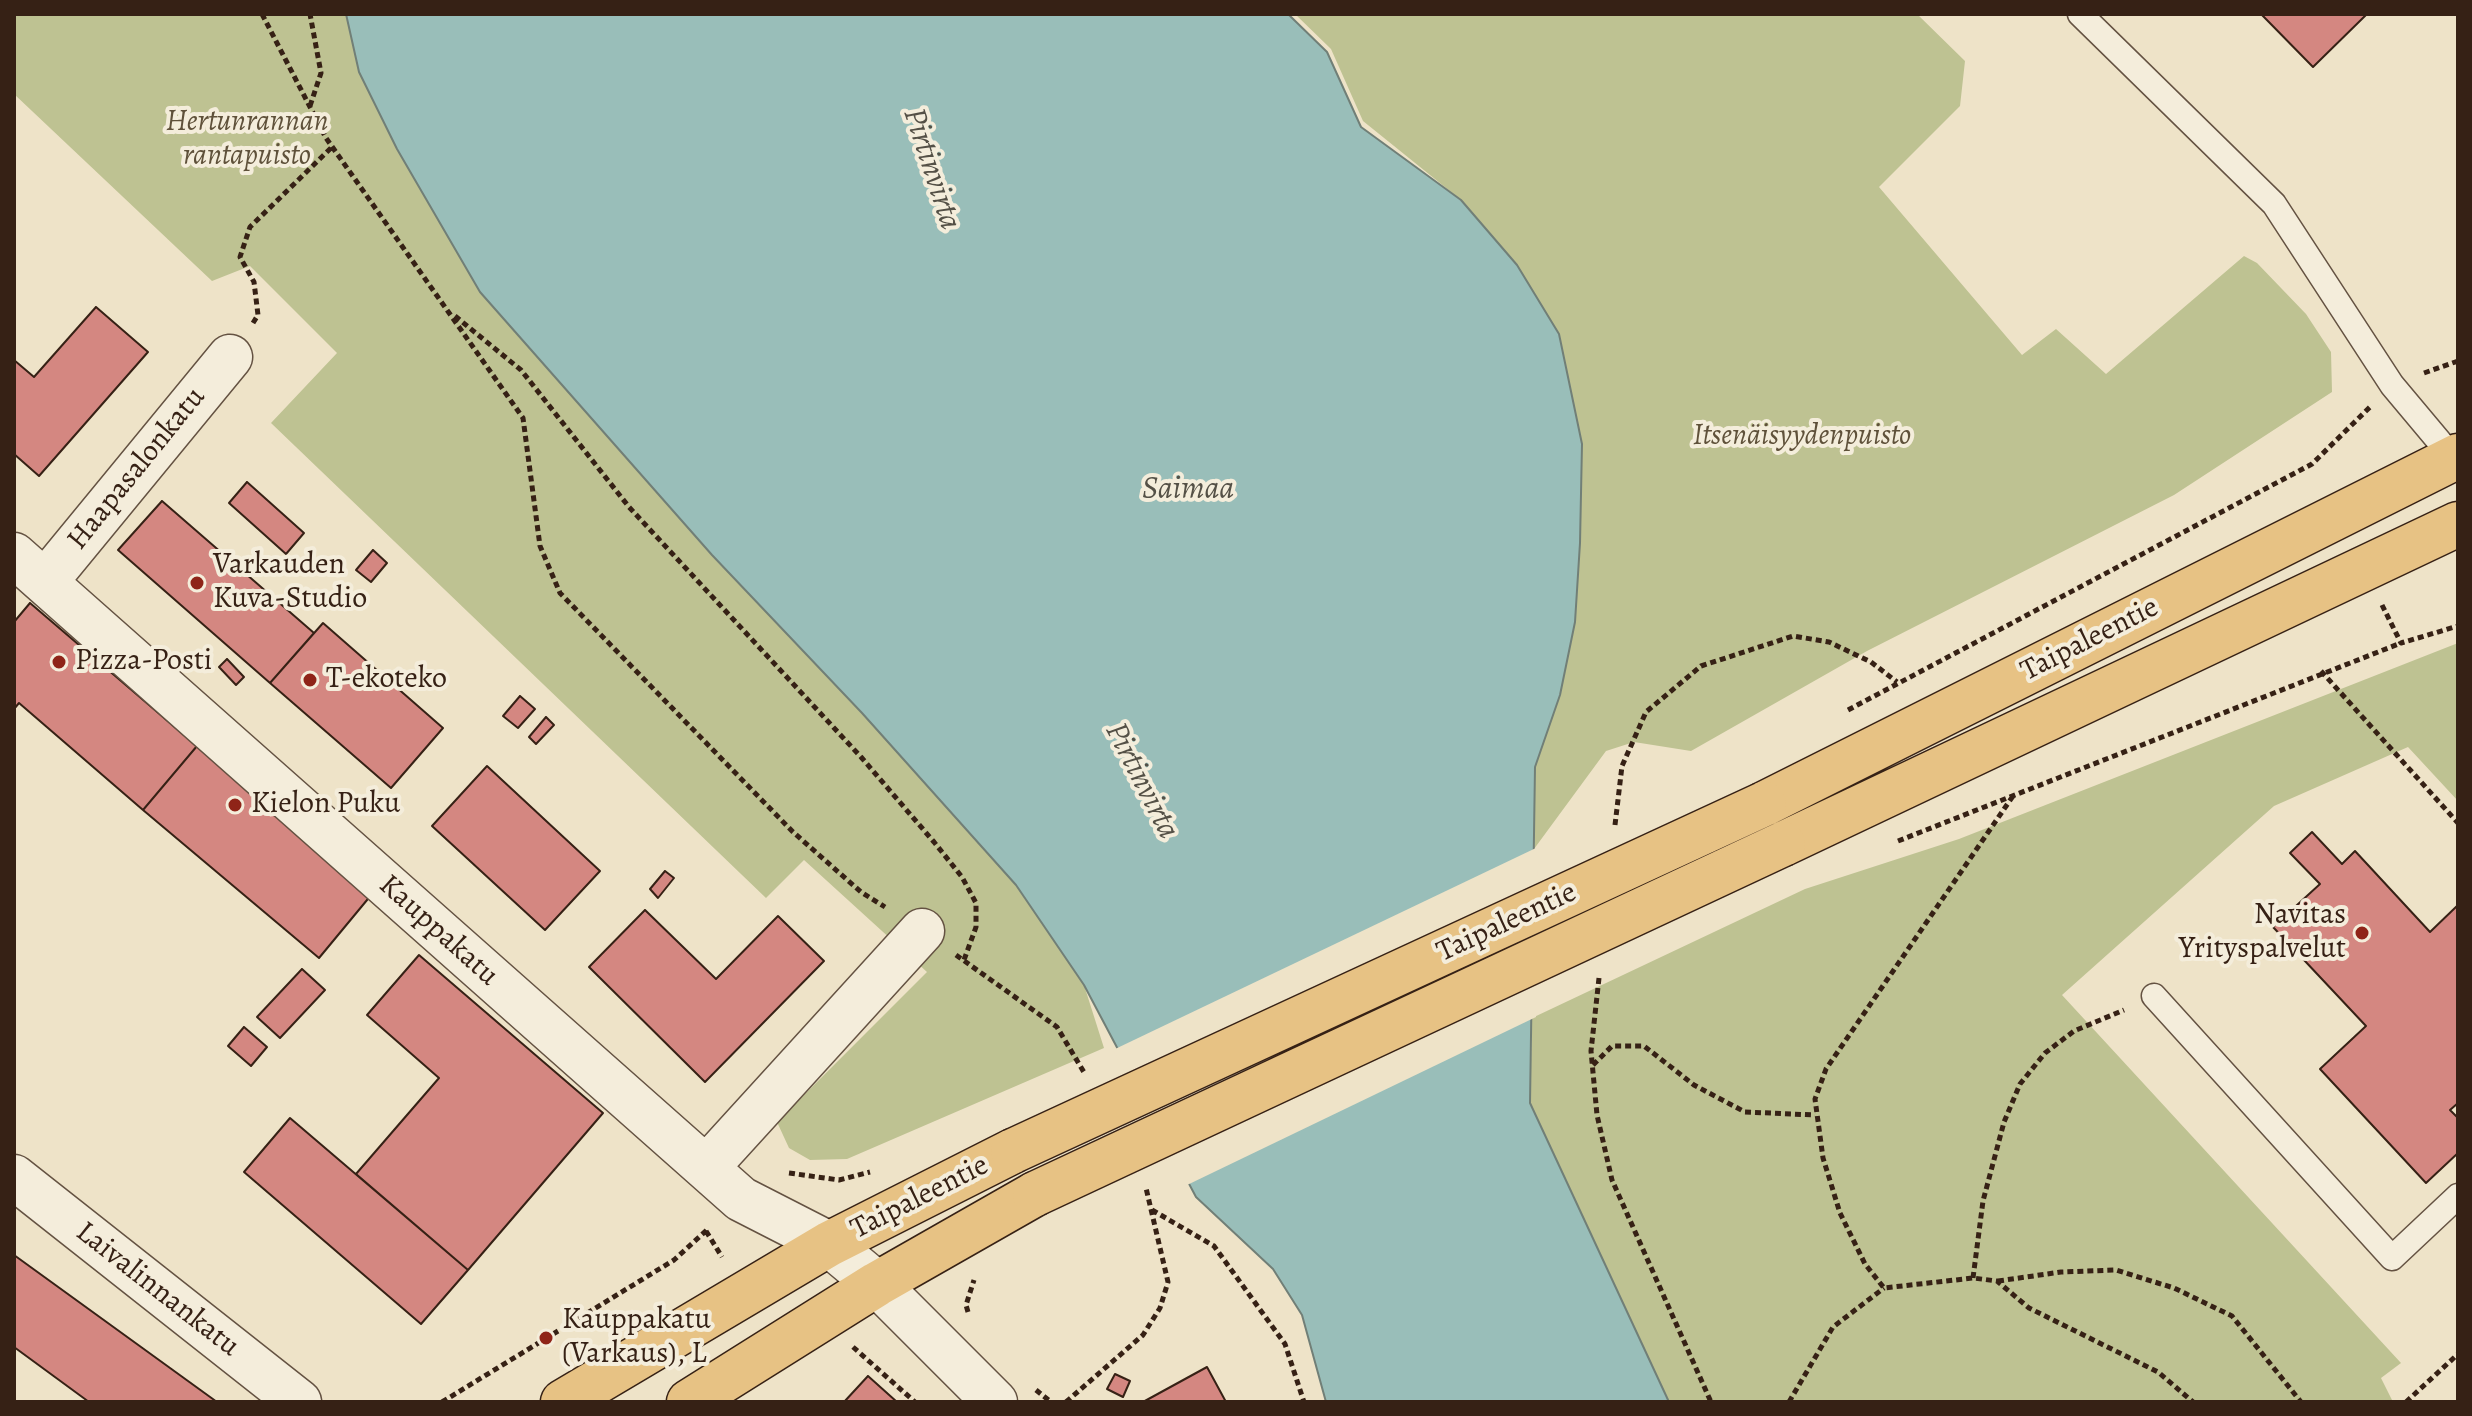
<!DOCTYPE html>
<meta charset="utf-8">
<style>
body{margin:0}
#map{position:relative;width:2472px;height:1416px;overflow:hidden;background:#eee3c8;font-family:Alegreya,serif}
canvas{display:block}
.frame{position:absolute;inset:0;border:16px solid #362115;pointer-events:none}
</style>
<div id="map">
<canvas width="2472" height="1416"></canvas>
<div class="frame"></div>
</div>
<script>
const ctx = document.querySelector('canvas').getContext('2d');
ctx.lineJoin = 'round';
function fill(path, color) {
  ctx.fillStyle = color;
  ctx.fill(path, 'evenodd');
}
function poly(rows) {
  const path = new Path2D();
  for (const r of rows) {
    path.moveTo(r[0], r[1]);
    for (let i = 2; i < r.length; i += 2) path.lineTo(r[i], r[i + 1]);
  }
  return path;
}
function stroke(path, color, width, dash) {
  ctx.strokeStyle = color;
  ctx.lineWidth = width;
  ctx.lineCap = dash ? 'butt' : 'round';
  ctx.setLineDash(dash || []);
  ctx.stroke(path);
}
function drawText(font, color, halo, rows, align = 'center') {
  ctx.font = font + ' Alegreya,serif';
  ctx.lineWidth = 8;
  ctx.setLineDash([]);
  ctx.textBaseline = 'middle';
  ctx.strokeStyle = halo;
  ctx.fillStyle = color;
  for (const [text, x, y, turn = 0] of rows) {
    ctx.save();
    ctx.translate(x, y);
    ctx.rotate((+turn || 0) * Math.PI / 180);
    ctx.textAlign = isNaN(turn) ? turn : align;
    if (halo) ctx.strokeText(text, 0, 0);
    ctx.fillText(text, 0, 0);
    ctx.restore();
  }
}
const green = poly([
 [14,14,346,14,359,72,712,555,862,713,1016,885,1084,985,1104,1048,847,1159,810,1160,789,1148,777,1122,927,972,804,860,766,898,271,423,337,353,250,266,212,281,14,94],
 [1295,14,1917,14,1965,61,1960,106,1879,187,2022,355,2056,329,2106,374,2244,256,2257,263,2306,314,2331,352,2332,392,2174,495,1867,651,1691,751,1634,742,1606,751,1534,849,1535,767,1560,695,1575,622,1582,444,1517,265,1461,200,1363,121,1331,49],
 [2458,643,2458,801,2408,747,2274,806,2062,995,2401,1363,2381,1378,2393,1402,1669,1402,1530,1103,1532,1018,1805,889,1959,839]
]);
const water = poly([
 [346,14,1288,14,1327,52,1361,127,1461,200,1517,265,1559,334,1582,444,1580,543,1575,622,1560,695,1535,767,1530,1103,1669,1402,1326,1402,1302,1315,1273,1269,1196,1197,1084,985,1016,885,862,713,712,555,480,292,397,149,359,72,346,14]
]);
const pier = poly([
 [1538,847,1536,1017,1185,1186,1113,1050]
]);
const building = poly([
 [2261,14,2367,14,2313,67,2261,14],
 [96,307,148,352,39,476,14,454,14,360,34,377,96,307],
 [247,482,304,533,286,554,229,503,247,482],
 [162,501,314,633,270,683,118,550,162,501],
 [373,550,387,563,371,582,356,570,373,550],
 [30,603,197,746,143,810,19,703,14,709,14,622,30,603],
 [323,623,443,728,391,788,270,683,323,623],
 [227,659,244,677,236,685,219,667,227,659],
 [520,696,535,709,518,728,503,716,520,696],
 [546,717,554,725,536,744,529,737,546,717],
 [197,746,372,894,319,958,143,810,197,746],
 [487,766,600,871,545,930,432,826,487,766],
 [2312,832,2342,864,2355,851,2430,932,2458,905,2458,1103,2450,1110,2458,1118,2458,1153,2426,1183,2320,1069,2366,1026,2273,927,2320,884,2290,853,2312,832],
 [665,871,674,878,658,898,650,889,665,871],
 [645,910,716,979,778,916,824,961,705,1082,589,967,645,910],
 [419,955,603,1113,468,1270,356,1174,439,1078,367,1015,419,955],
 [302,969,325,990,280,1038,257,1017,302,969],
 [244,1027,267,1047,251,1066,228,1046,244,1027],
 [290,1118,468,1270,421,1324,244,1172,290,1118],
 [14,1255,217,1402,89,1402,14,1347,14,1255],
 [1207,1367,1226,1402,1143,1402,1207,1367],
 [1115,1374,1130,1381,1123,1397,1107,1389,1115,1374],
 [868,1376,897,1402,844,1402,868,1376]
]);
const path = poly([
 [262,14,326,138,523,418,540,546,560,593,793,832,861,892,885,907],
 [310,106,321,73,310,14],
 [455,316,521,370,629,507,861,757,934,842,962,877,976,903,976,927,964,960],
 [253,323,258,315,254,282,240,257,250,227,332,147],
 [2424,373,2458,361],
 [2382,605,2401,643,2458,626],
 [2321,671,2458,823],
 [1848,710,2312,464,2370,407],
 [2013,796,1826,1069,1815,1099,1823,1158,1840,1213,1865,1264,1884,1288,1973,1278,1997,1281,2029,1308,2158,1372,2193,1402],
 [1615,825,1622,766,1646,712,1701,666,1793,636,1829,642,1871,662,1897,682],
 [1898,841,2401,643],
 [956,955,1057,1027,1085,1074],
 [1599,978,1591,1051,1597,1115,1612,1180,1711,1402],
 [1593,1065,1612,1046,1644,1046,1694,1085,1745,1112,1815,1115],
 [789,1173,839,1180,870,1172],
 [1152,1210,1214,1246,1285,1344,1304,1402],
 [706,1231,722,1257],
 [1973,1278,1983,1201,2004,1122,2020,1084,2045,1053,2074,1031,2124,1010],
 [1998,1281,2061,1272,2116,1270,2174,1288,2232,1316,2301,1402],
 [968,1312,966,1305,974,1280],
 [853,1347,915,1402],
 [1036,1390,1051,1402],
 [442,1402,674,1260,709,1228],
 [1066,1402,1143,1335,1160,1308,1168,1282,1146,1188],
 [1789,1402,1833,1327,1884,1288],
 [2406,1402,2458,1354]
]);
const service = poly([
 [2080,14,2274,204,2392,385,2454,459],
 [2154,996,2392,1258,2458,1196]
]);
const minor = poly([
 [14,555,741,1199,829,1244,877,1284,995,1402],
 [45,582,230,357],
 [706,1168,922,931],
 [14,1177,299,1402]
]);
const trunk = poly([
 [1764,804,2458,456],
 [1783,844,2458,524],
 [563,1402,829,1244,1013,1151],
 [689,1402,877,1284,1035,1194]
]);
const trunkBridge = poly([
 [1013,1151,1764,804],
 [1035,1194,1783,844]
]);
const markers = [
 [197,583,8,"#8f2418"],
 [59,662,8,"#8f2418"],
 [310,680,8,"#8f2418"],
 [235,805,8,"#8f2418"],
 [2362,933,8,"#8f2418"],
 [546,1338,8,"#8f2418"]
];
const parkNames = [
 ["Hertunrannan",247,123],
 ["rantapuisto",247,157],
 ["Itsenäisyydenpuisto",1802,437]
];
const streetNames = [
 ["Haapasalonkatu",137,469,-51],
 ["Taipaleentie",2090,640,-27],
 ["Taipaleentie",1507,923,-25],
 ["Kauppakatu",438,931,42],
 ["Taipaleentie",920,1198,-27],
 ["Laivalinnankatu",157,1290,38]
];
const poiNames = [
 ["Varkauden",213,566],
 ["Kuva-Studio",213,600],
 ["Pizza-Posti",75,662],
 ["T-ekoteko",326,680],
 ["Kielon Puku",251,805],
 ["Navitas",2346,916,"right"],
 ["Yrityspalvelut",2346,950,"right"],
 ["Kauppakatu",562,1321],
 ["(Varkaus), L",562,1355]
];
const waterNames = [
 ["Pirtinvirta",931,169,72],
 ["Saimaa",1188,490],
 ["Pirtinvirta",1141,781,63]
];
fill(green, '#bec292');
fill(water, '#99beb9');
stroke(water, '#717f77', 2);
fill(pier, '#eee3c8');
fill(building, '#d48781');
stroke(building, '#362115', 2);
stroke(service, '#645242', 27);
stroke(minor, '#645242', 47);
stroke(trunk, '#362115', 47);
stroke(path, '#362115', 5, [6, 4]);
stroke(service, '#f4eddb', 24);
stroke(minor, '#f4eddb', 44);
stroke(trunk, '#e7c284', 44);
stroke(trunkBridge, '#362115', 47, []);
stroke(trunkBridge, '#e7c284', 44);
for (const [x, y, r, color] of markers) {
  const dot = new Path2D();
  dot.arc(x, y, r, 0, 2 * Math.PI);
  ctx.fillStyle = color;
  ctx.fill(dot);
  stroke(dot, '#f4eddb', 3);
}
drawText('italic 30px', '#5f513a', '#f4eddb', parkNames);
drawText('30px', '#362115', '#f4eddb', streetNames);
drawText('30px', '#362115', '#f4eddb', poiNames, 'left');
drawText('italic 32px', '#545046', '#f4eddb', waterNames);
</script>
